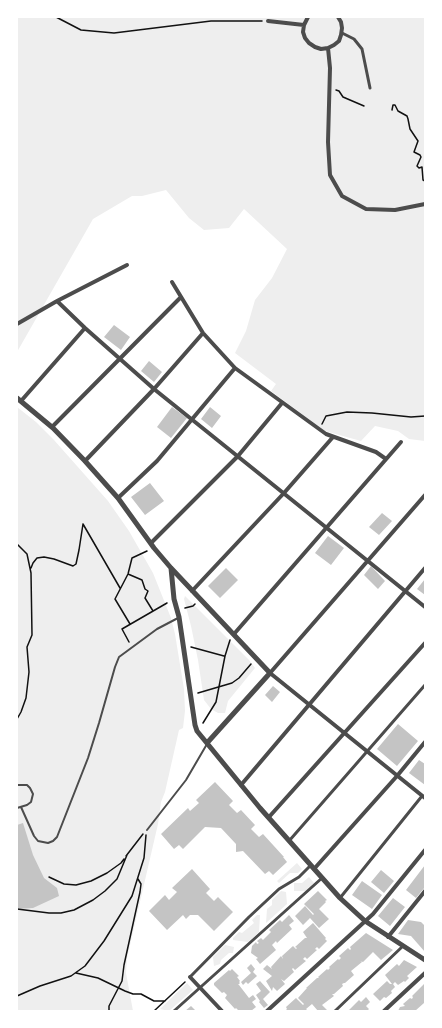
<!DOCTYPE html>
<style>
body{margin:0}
#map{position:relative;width:442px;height:1028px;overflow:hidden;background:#fff;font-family:Barlow,sans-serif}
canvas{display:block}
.frame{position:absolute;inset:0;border:18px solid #fff;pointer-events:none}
</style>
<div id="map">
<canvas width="442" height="1028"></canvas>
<div class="frame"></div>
</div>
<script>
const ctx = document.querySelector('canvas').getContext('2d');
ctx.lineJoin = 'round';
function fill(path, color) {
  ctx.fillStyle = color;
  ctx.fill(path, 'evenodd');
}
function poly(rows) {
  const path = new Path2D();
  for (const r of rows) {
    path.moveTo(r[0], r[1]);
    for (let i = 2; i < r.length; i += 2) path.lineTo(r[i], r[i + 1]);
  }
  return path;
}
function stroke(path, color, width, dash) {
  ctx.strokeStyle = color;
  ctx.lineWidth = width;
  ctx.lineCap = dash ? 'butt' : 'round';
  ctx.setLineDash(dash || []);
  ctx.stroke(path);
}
const green = poly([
 [17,17,425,17,425,441,409,439,398,431,375,426,361,441,325,431,271,391,276,384,235,353,246,331,255,300,272,278,287,249,244,209,229,228,204,230,189,218,166,190,142,196,132,196,93,219,17,352],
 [17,407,36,422,54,440,108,501,129,531,153,573,171,618,175,634,184,689,185,711,183,728,179,730,165,792,161,802,158,824,127,958,126,973,133,1011,17,1011],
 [185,596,249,660,255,668,228,701,225,713,218,713,211,709,204,700,198,660,191,626,184,599],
 [297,863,302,869,298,873,290,873,279,883,277,881],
 [309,877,314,883,305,891,294,891,294,883,302,883],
 [281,891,286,892,287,904,266,923,267,909,272,905,272,900],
 [257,915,260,915,259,932,248,942,233,940,233,938,239,932,242,933,254,923,252,920],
 [225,945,234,947,233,953,229,953,221,960,220,964,214,966,213,957],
 [187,983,193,990,169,1011,160,1009]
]);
const building = poly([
 [114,325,130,337,121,350,104,337],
 [149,361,162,372,154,382,141,371],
 [172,407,187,418,171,438,157,427],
 [210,407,221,416,212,428,201,419],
 [150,483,164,501,145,515,131,497],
 [382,513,392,521,379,535,369,527],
 [328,536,344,548,331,565,315,553],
 [371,566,385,581,378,589,364,575],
 [226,568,238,580,220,598,208,586],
 [425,579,425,595,417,589],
 [273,686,280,692,272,702,265,695],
 [398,724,418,741,397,766,377,749],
 [419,760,425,764,425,785,409,773],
 [215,782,233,801,229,805,237,813,241,810,255,825,251,829,259,837,263,834,284,857,283,857,287,862,273,875,269,871,265,874,243,851,236,852,236,844,221,828,205,827,183,849,179,845,174,849,161,834,188,808,190,811,199,803,196,800],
 [23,823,33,855,44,878,57,888,59,896,33,908,17,909,17,825],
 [425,865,425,887,416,898,406,890],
 [192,869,210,889,206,893,214,901,218,897,233,912,214,931,198,915,190,915,186,919,183,915,167,930,149,911,165,895,169,900,177,892,172,888],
 [381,870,394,881,384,893,371,882],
 [362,881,382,895,372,909,352,895],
 [318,891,327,900,325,901,326,902,319,909,329,919,319,928,310,918,303,925,295,916,305,906,313,915,314,914,304,904],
 [393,898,405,907,390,926,378,916],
 [289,915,294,921,289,925,292,929,277,943,276,941,272,945,276,950,260,964,256,959,258,958,251,953,252,946,256,942,257,944,259,943,257,941,261,938,263,940,271,932,269,930,280,920,282,922],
 [408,920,421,922,425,926,425,952,411,936,398,934],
 [313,923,326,938,325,939,327,941,319,949,317,947,315,949,317,950,307,959,305,957,303,959,306,961,295,970,293,968,292,969,294,972,284,981,281,979,285,984,277,991,273,987,272,991,266,981,272,976,263,969,267,965,272,969,271,967,281,956,283,959,282,956,293,946,296,949,297,948,295,947,305,938,307,938,303,932],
 [366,933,393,950,381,960,373,952,363,962,360,961,362,962,351,971,354,975,345,983,344,983,342,984,343,986,334,994,332,994,334,996,322,1005,327,1010,325,1011,318,1011,312,1004,306,1009,308,1011,285,1011,287,1009,286,1007,296,998,303,1005,304,1004,298,998,307,988,306,988,317,978,319,978,318,977,327,969,328,970,330,968,329,967,338,959,339,960,341,958,339,956,348,948,350,950,351,949,350,947],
 [404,960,417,967,407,976,409,978,405,982,404,981,398,985,395,982,393,984,395,987,391,991,392,993,386,998,384,997,380,1001,373,994,387,981,390,984,392,984,385,975,397,964,399,966],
 [251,964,255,969,253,972,257,976,248,984,246,982,243,985,241,982,251,973,247,968],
 [232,969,239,976,237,977,240,981,239,982,240,983,238,985,239,985,249,998,253,995,256,999,252,1002,256,1007,251,1011,237,1011,238,1010,236,1008,235,1009,225,998,227,995,224,992,222,993,214,985,214,983,229,970,230,971],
 [260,981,270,992,263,999,268,1005,264,1008,259,1002,260,1001,256,995,261,991,256,984],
 [424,984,425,1004,424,1003,415,1011,398,1011,400,1007,405,1006,403,1004,410,998,412,999,413,997,412,996],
 [366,997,370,1002,366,1006,369,1009,367,1011,348,1011,359,1000,361,1002],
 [191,1006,195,1010,185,1011]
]);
const path = poly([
 [56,17,81,30,114,33,211,21,262,21],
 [336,90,339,91,343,97,364,106],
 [392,110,393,105,395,105,398,111,407,116,408,119,410,129,418,141,414,152,420,155,421,157,417,166,419,168,422,167,423,180,425,181],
 [322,424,326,416,347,412,372,413,411,417,425,416],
 [83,524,120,588],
 [17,544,27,554,31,573,32,635,27,647,29,672,26,698,21,712,17,719],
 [31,568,33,563,37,558,44,557,54,559,73,566,76,564,79,550,83,524],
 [128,574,142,580,145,589,148,591,145,598,153,611],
 [185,608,193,606,195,604],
 [130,624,115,599,128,574,132,558,147,551],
 [129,642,122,629,167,603],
 [191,647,224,656],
 [198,693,232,683,239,678,251,664],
 [203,723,216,702,225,656,230,640],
 [126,856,143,834],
 [49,877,64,884,76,885,91,881,107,873,121,863,124,859],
 [17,909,49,913,61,913,74,910,93,900,105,891,117,879,127,855],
 [76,973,98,978,125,991,133,994,141,994,154,1001,165,1001],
 [17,996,40,986,71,976,85,966,104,941,132,896,144,858,146,835],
 [109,1011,109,1006,122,981,124,965,140,892,141,884,138,879],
 [154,1011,185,982]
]);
const service = poly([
 [17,785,27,785,30,788,33,794,31,802,27,805,17,808],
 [21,807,34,836,38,841,48,843,53,841,57,837,88,758,99,723,115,667,119,657,157,629,178,618],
 [147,830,186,780,207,744]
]);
const pedestrian = poly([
 [342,33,354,39,362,49,370,88],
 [289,841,425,685],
 [340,898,422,796],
 [190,977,249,917,279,889,299,877,311,865],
 [174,1011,322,878],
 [335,1011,403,946]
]);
const minor = poly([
 [308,17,304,25,303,32,305,38,309,43,315,47,321,49,328,48,334,45,339,41,341,35,342,28,341,22,338,17],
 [268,21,304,25],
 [328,48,330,68,328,142,330,175,342,196,366,209,395,210,425,204],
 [172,282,203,333,235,368,326,434,376,452,386,459],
 [57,301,85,328,154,389,425,607],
 [17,324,57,301,127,265],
 [21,401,85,328],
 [52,427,181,297],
 [85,461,154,389,203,333],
 [425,495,270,673,425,798],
 [118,498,157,461,235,368],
 [151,543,238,456,282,403],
 [192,591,284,493,333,437],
 [234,634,401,442],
 [241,785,425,568],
 [269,817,425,643],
 [314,869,397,776,425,742],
 [388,937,425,891],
 [190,977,222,1011],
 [267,1011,373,914,425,850],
 [384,1011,425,973]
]);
const tertiary = poly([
 [17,398,53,428,85,461,118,498,154,548,171,568,270,673,207,743],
 [171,568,174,599,179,617,195,725,197,731,260,808,340,898,365,921,425,960]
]);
fill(green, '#eee');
fill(building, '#c4c4c4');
stroke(path, '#111', 1.5);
stroke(service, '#4c4c4c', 2);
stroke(pedestrian, '#4c4c4c', 3);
stroke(minor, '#4c4c4c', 4);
stroke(tertiary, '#4c4c4c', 5);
</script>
